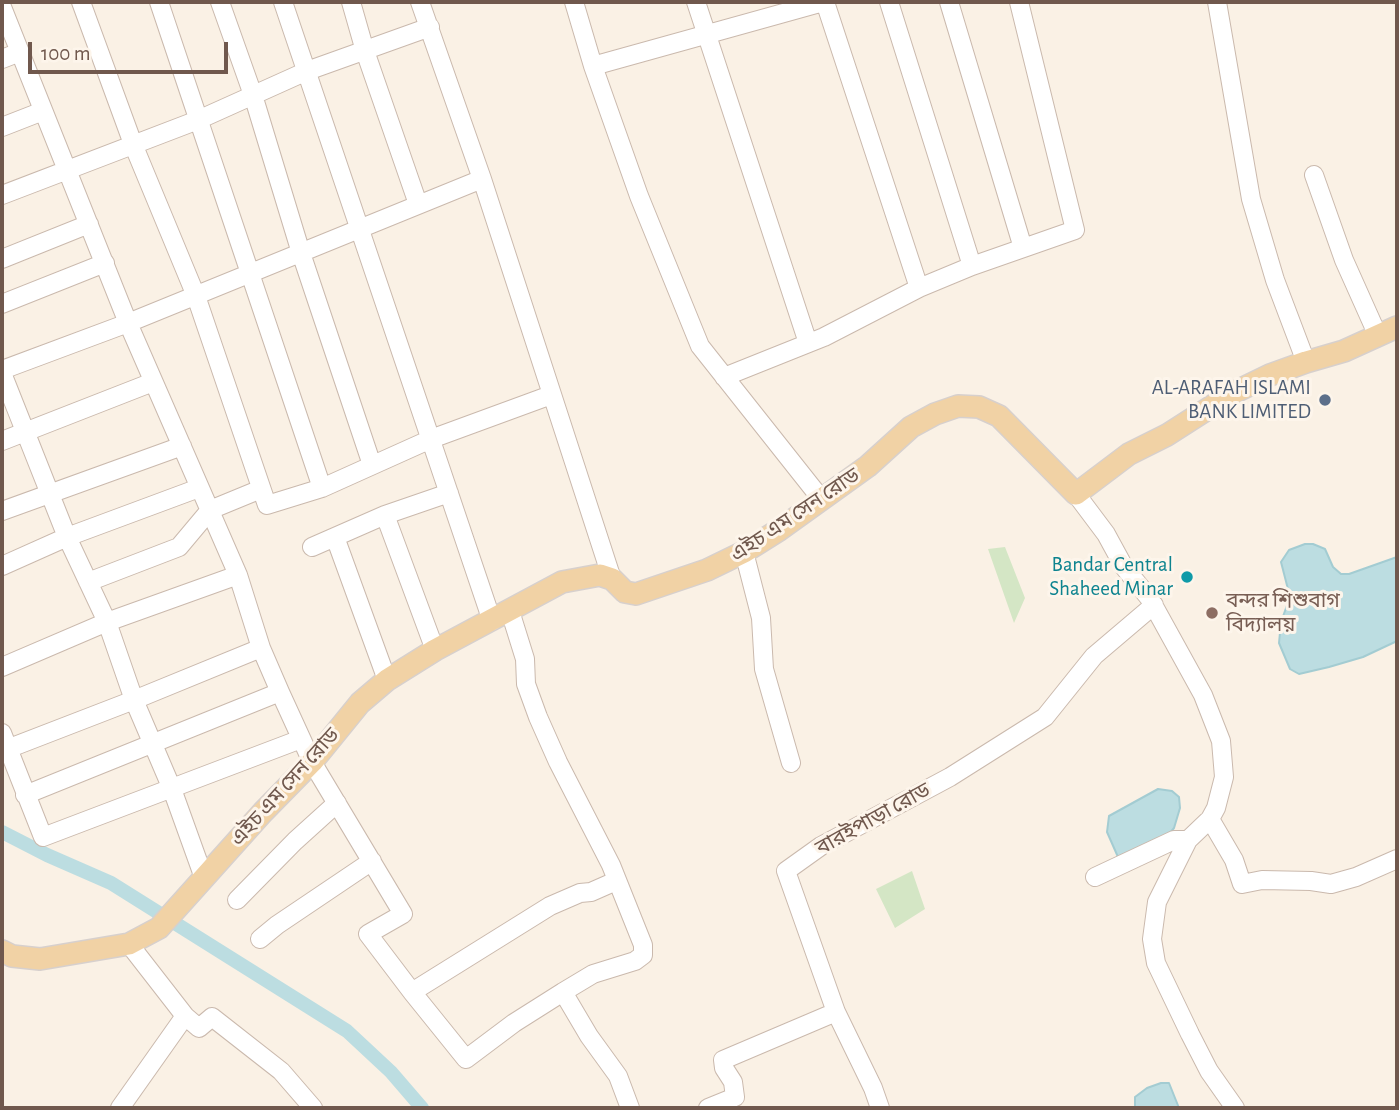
<!DOCTYPE html>
<meta charset="utf-8">
<style>
body{margin:0}
#map{position:relative;width:1399px;height:1110px;overflow:hidden;background:#faf1e5;font-family:"Alegreya Sans",sans-serif}
canvas{display:block}
.frame{position:absolute;inset:0;border:4px solid #70584d;pointer-events:none}
.scale{position:absolute;left:28px;top:42px;width:200px;height:32px;box-sizing:border-box;border:4px solid #70584d;border-top:0;padding-left:9px;font-size:21px;line-height:24px;white-space:nowrap;color:#70584d;-webkit-text-stroke:5px #fdf5eb;paint-order:stroke}
</style>
<div id="map">
<canvas width="1399" height="1110"></canvas>
<div class="frame"></div>
<div class="scale">100 m</div>
</div>
<script>
const ctx = document.querySelector('canvas').getContext('2d');
ctx.lineJoin = 'round';
function fill(path, color) {
  ctx.fillStyle = color;
  ctx.fill(path, 'evenodd');
}
function poly(rows) {
  const path = new Path2D();
  for (const r of rows) {
    path.moveTo(r[0], r[1]);
    for (let i = 2; i < r.length; i += 2) path.lineTo(r[i], r[i + 1]);
  }
  return path;
}
function stroke(path, color, width, dash) {
  ctx.strokeStyle = color;
  ctx.lineWidth = width;
  ctx.lineCap = dash ? 'butt' : 'round';
  ctx.setLineDash(dash || []);
  ctx.stroke(path);
}
function drawText(font, color, halo, rows, align = 'center') {
  ctx.font = font + ' "Alegreya Sans","Noto Sans Bengali",sans-serif';
  ctx.lineWidth = 6;
  ctx.setLineDash([]);
  ctx.textBaseline = 'middle';
  ctx.strokeStyle = halo;
  ctx.fillStyle = color;
  for (const [text, x, y, turn = 0] of rows) {
    ctx.save();
    ctx.translate(x, y);
    ctx.rotate((+turn || 0) * Math.PI / 180);
    ctx.textAlign = isNaN(turn) ? turn : align;
    if (halo) ctx.strokeText(text, 0, 0);
    ctx.fillText(text, 0, 0);
    ctx.restore();
  }
}
const green = poly([
 [1005,547,1025,598,1014,623,988,549],
 [912,871,925,909,895,928,876,889]
]);
const water = poly([
 [1305,544,1313,544,1325,549,1333,567,1341,574,1349,574,1397,557,1397,641,1363,657,1329,667,1299,674,1290,669,1279,643,1281,622,1290,597,1281,562,1289,550,1305,544],
 [1158,789,1172,791,1179,797,1180,808,1174,828,1165,839,1135,855,1118,857,1107,832,1109,816,1158,789],
 [1161,1083,1169,1083,1179,1108,1135,1108,1135,1097,1147,1088,1161,1083]
]);
const canal = poly([
 [2,832,47,855,111,883,347,1031,391,1072,422,1108]
]);
const minor = poly([
 [81,2,133,144,196,296,267,505,322,488,431,439,551,395],
 [159,2,322,488],
 [220,2,253,95,301,253,372,465],
 [283,2,492,621],
 [351,2,365,51,418,204],
 [420,2,482,179,612,579],
 [574,2,593,66,639,196,700,346,822,500],
 [696,2,808,343],
 [825,2,919,288],
 [889,2,972,266],
 [949,2,1023,248],
 [1217,2,1251,199,1275,280,1306,362],
 [2,7,128,323,238,575,261,648,280,692,312,762,403,914,368,934,412,992,550,906,580,893,591,892,616,881],
 [2,59,20,52],
 [593,66,823,2],
 [2,127,43,111],
 [1314,175,1344,260,1378,336],
 [2,195,198,120,307,71,430,27],
 [2,259,89,224],
 [2,304,105,263],
 [2,370,128,323,482,179],
 [2,373,67,537,107,622,134,700,172,789,204,878],
 [724,377,824,337,919,288,972,266,1075,230,1019,2],
 [2,441,153,382],
 [1076,494,1106,534,1124,567,1150,599,1203,695,1221,741,1224,777,1216,808,1210,819,1188,840,1157,902,1152,939,1156,963,1190,1034,1209,1071,1235,1108],
 [2,511,182,446],
 [385,515,435,650],
 [335,537,387,680],
 [312,547,385,515,449,493],
 [744,552,761,618,764,669,791,763],
 [2,566,67,537,199,488],
 [88,582,179,547,210,510,261,489],
 [510,611,525,659,526,684,538,717,558,762,611,865,643,945,643,955,635,961,593,974,563,992,589,1036,618,1076,630,1108],
 [2,667,107,622,238,575],
 [2,733,43,837,301,739],
 [2,751,134,700,261,648],
 [25,795,280,692],
 [1210,819,1234,860,1242,884,1262,880,1311,881,1331,884,1356,877,1397,859],
 [1095,877,1174,840,1188,840],
 [237,900,295,841,337,803],
 [260,939,277,925,372,861],
 [412,992,466,1059,514,1023,563,992],
 [185,1016,199,1028,212,1017,281,1071,313,1108],
 [120,1108,185,1016,129,944],
 [708,1108,735,1097,733,1082,724,1068,723,1060,836,1012],
 [880,1108,873,1088,836,1012,786,871,821,846,950,777,1045,717,1094,656,1154,605]
]);
const major = poly([
 [2,951,12,956,40,959,129,944,159,928,263,812,312,762,360,703,387,680,435,650,562,582,600,575,612,579,625,592,636,594,707,570,744,552,779,530,868,466,911,427,935,414,958,406,979,407,999,416,1076,494,1129,454,1167,435,1231,394,1270,375,1306,362,1344,351,1397,327]
]);
const markers = [
 [1325,400,7,"#5c6f8a"],
 [1187,577,7,"#0f9aa8"],
 [1212,613,7,"#8d6e63"]
];
const serviceNames = [
 ["AL-ARAFAH ISLAMI",1311,388],
 ["BANK LIMITED",1311,412]
];
const streetNames = [
 ["এইচ এম সেন রোড",795,515,-34],
 ["এইচ এম সেন রোড",285,787,-48],
 ["বারইপাড়া রোড",873,819,-29]
];
const cultureNames = [
 ["Bandar Central",1173,565],
 ["Shaheed Minar",1173,589]
];
const educationNames = [
 ["বন্দর শিশুবাগ",1226,601],
 ["বিদ্যালয়",1226,625]
];
fill(green, '#d4e6c5');
fill(water, '#bcdde1');
stroke(water, '#a3ccd2', 2);
stroke(canal, '#bcdde1', 14);
stroke(minor, '#cab9ad', 20);
stroke(major, '#d7d0cd', 24);
stroke(minor, '#fff', 18);
stroke(major, '#f1d2a5', 21);
for (const [x, y, r, color] of markers) {
  const dot = new Path2D();
  dot.arc(x, y, r, 0, 2 * Math.PI);
  ctx.fillStyle = color;
  ctx.fill(dot);
  stroke(dot, '#fdf5eb', 2.5);
}
drawText('21px', '#4e5e75', '#fdf5eb', serviceNames, 'right');
drawText('21px', '#70584d', '#fdf5eb', streetNames);
drawText('21px', '#0d838f', '#fdf5eb', cultureNames, 'right');
drawText('21px', '#785e54', '#fdf5eb', educationNames, 'left');
</script>
